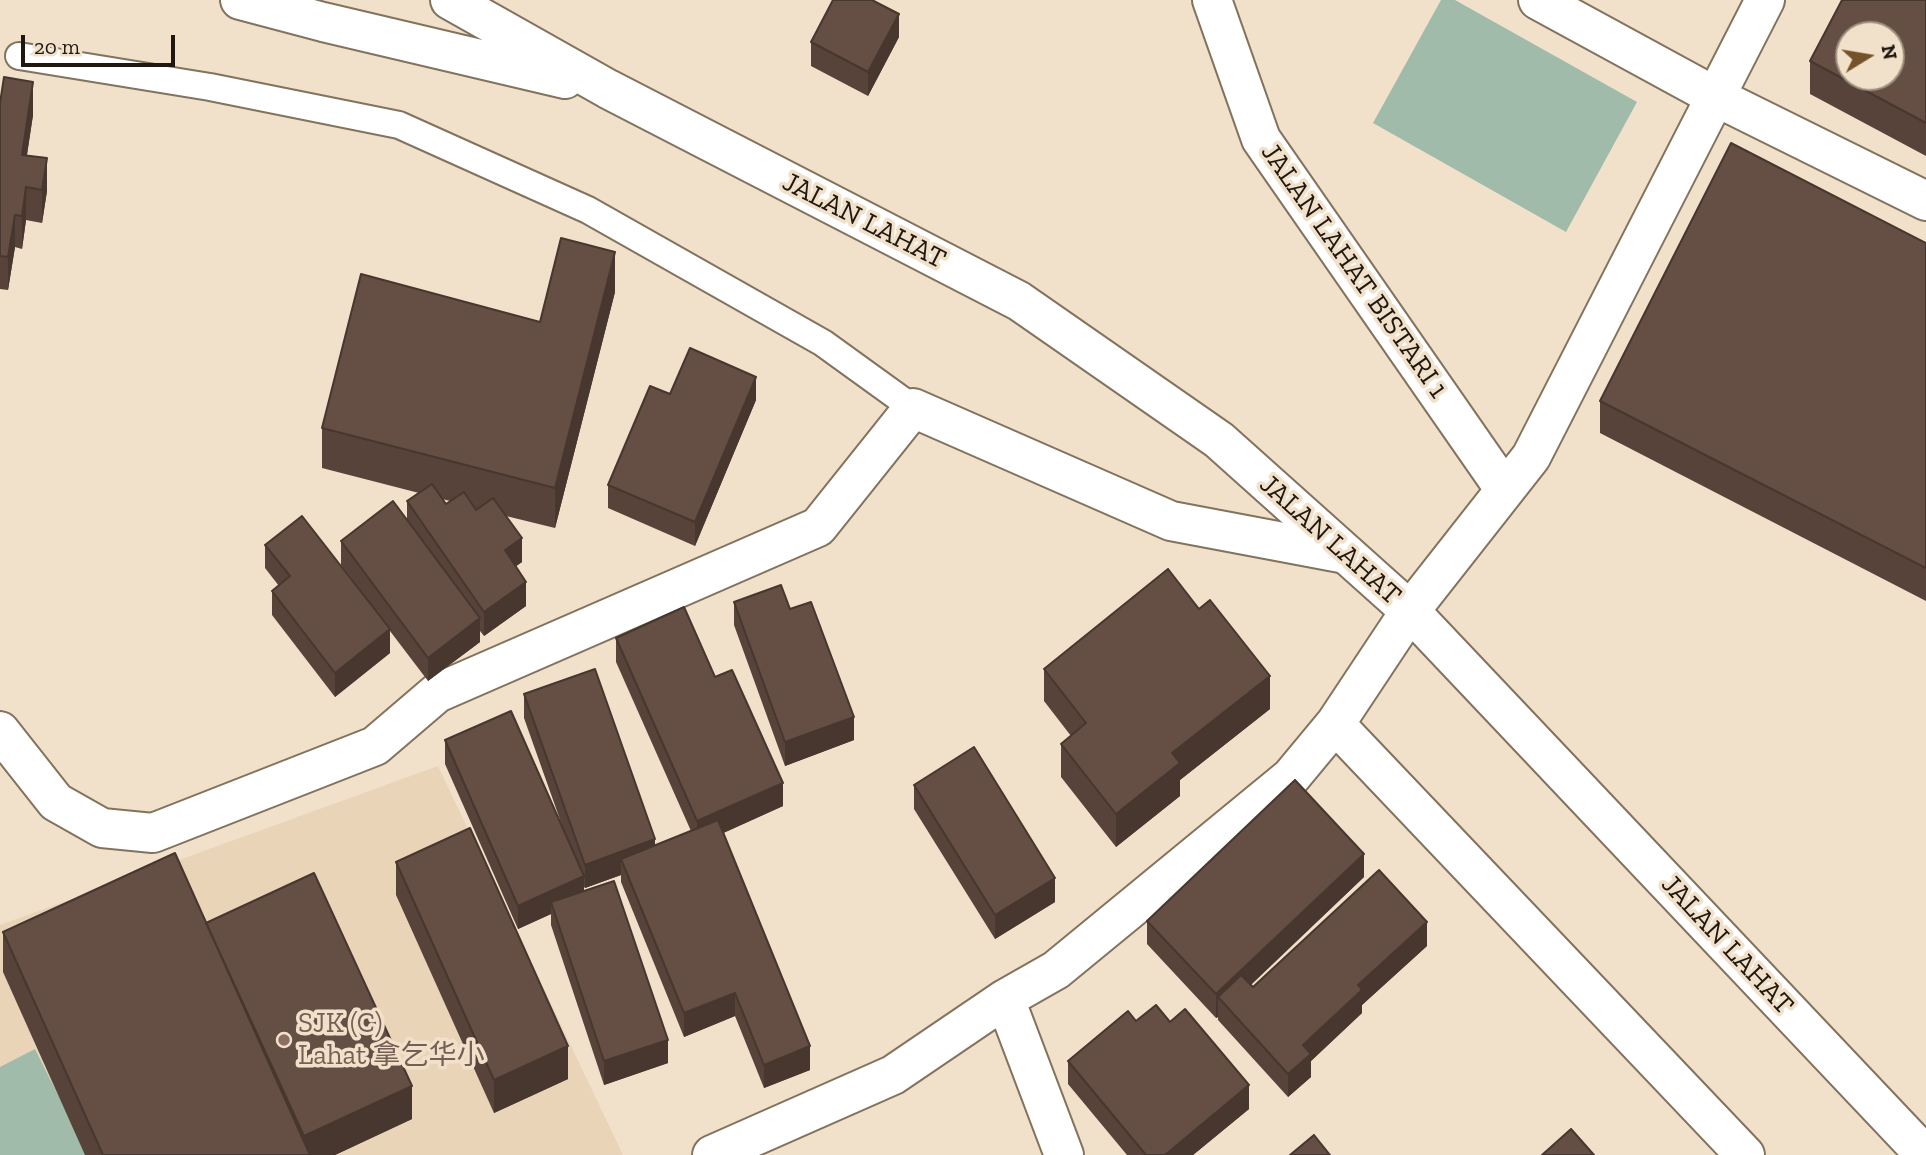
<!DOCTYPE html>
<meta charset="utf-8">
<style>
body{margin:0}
#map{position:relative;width:1926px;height:1155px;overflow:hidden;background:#f2e1ca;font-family:"Zilla Slab",serif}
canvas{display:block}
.north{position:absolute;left:1835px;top:21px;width:70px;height:70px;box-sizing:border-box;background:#f2e1ca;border:2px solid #9d9180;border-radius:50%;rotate:79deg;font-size:19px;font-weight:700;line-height:28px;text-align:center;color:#1e1810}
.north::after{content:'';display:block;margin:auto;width:24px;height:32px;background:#75532a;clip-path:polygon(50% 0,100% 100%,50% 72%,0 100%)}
.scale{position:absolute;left:21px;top:35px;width:154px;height:32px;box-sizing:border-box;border:4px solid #1e1810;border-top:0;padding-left:9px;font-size:21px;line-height:24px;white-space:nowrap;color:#1e1810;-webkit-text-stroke:5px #f2e1ca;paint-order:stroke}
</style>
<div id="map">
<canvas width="1926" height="1155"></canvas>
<div class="north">N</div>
<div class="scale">20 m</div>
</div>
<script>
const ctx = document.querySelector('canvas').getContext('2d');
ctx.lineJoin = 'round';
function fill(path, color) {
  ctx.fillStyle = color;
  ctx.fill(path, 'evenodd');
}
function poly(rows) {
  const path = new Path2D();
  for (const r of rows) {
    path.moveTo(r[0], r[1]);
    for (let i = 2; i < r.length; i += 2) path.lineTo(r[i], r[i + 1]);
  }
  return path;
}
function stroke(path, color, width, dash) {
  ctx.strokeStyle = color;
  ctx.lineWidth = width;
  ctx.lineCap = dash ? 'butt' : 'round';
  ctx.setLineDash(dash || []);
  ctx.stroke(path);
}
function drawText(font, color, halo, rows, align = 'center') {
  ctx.font = font + ' "Zilla Slab","Noto Sans SC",serif';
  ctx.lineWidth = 7;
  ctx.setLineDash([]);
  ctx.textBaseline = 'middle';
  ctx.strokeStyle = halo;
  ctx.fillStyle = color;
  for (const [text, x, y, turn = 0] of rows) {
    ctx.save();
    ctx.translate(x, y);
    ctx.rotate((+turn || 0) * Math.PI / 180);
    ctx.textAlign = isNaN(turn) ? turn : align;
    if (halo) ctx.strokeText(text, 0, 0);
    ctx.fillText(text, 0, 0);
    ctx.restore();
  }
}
const built = poly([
 [438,766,623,1155,0,1155,0,925]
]);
const green = poly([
 [1441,0,1455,0,1637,102,1566,232,1373,123],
 [35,1049,88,1155,0,1155,0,1067]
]);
const service = poly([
 [19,56,210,87,399,125,588,210,823,343,913,408]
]);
const minor = poly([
 [1212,0,1261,139,1505,490],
 [1538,0,1716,97,1926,201],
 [1335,724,1745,1155],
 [0,731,56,802,102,828,153,833,375,746,437,693,818,527,913,408,1171,521,1346,554],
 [1005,999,1064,1155],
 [712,1155,893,1075,1005,999,1056,970,1291,777,1335,724,1410,611,1531,457,1765,0]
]);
const secondary = poly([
 [240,0,323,22,565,79],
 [450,0,608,89,1019,301,1219,440,1410,611,1925,1155]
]);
const wall = poly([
 [1926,0,1926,156,1810,94,1810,61],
 [899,37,868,96,811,66,811,42],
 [0,103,33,115,27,155,47,191,42,223,26,220,22,249,15,247,8,290,0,289],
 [1926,243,1926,601,1600,433,1600,401],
 [615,292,555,528,506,516,522,562,516,566,526,606,484,636,480,631,480,642,428,681,390,631,390,653,335,697,272,615,272,591,279,586,265,568,265,545,366,598,341,565,341,541,407,520,407,501,419,493,322,468,322,428,540,322],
 [442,499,450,501,446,504],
 [670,394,756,400,695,546,608,508,608,485],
 [734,602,790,609,854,740,785,766,734,625],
 [616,638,715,677,783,806,723,833,810,1070,764,1088,735,1016,684,1037,621,882,621,875,585,888,584,887,584,891,668,1063,604,1085,551,925,551,914,518,929,445,764,445,740,563,828,524,718,524,694,655,845,691,831,616,662],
 [1044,669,1270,709,1180,780,1180,796,1116,847,1061,777,1061,744,1071,736,1044,701],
 [914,785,1055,902,995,939,914,809],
 [396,862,568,1079,494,1113,396,895],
 [1364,877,1251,985,1253,987,1427,946,1362,1005,1362,1013,1311,1061,1311,1077,1288,1097,1218,1020,1218,1017,1216,1018,1147,944,1147,921],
 [206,923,412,1119,335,1155,85,1155,3,972,3,932],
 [1136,1021,1249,1109,1193,1155,1127,1155,1068,1084,1068,1061]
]);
const shadedWall = poly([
 [899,14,899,37,868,96,868,72],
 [33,82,33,115,22,187,22,155],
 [47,158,47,191,42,223,42,190],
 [26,187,26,220,22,249,22,216],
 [15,215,15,247,8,290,8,257],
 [615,252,615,292,555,528,555,488],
 [756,377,756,400,695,546,695,522],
 [522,538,522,562,505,574,505,550],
 [526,582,526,606,484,636,484,612],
 [480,618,480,642,428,681,428,658],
 [390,629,390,653,335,697,335,673],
 [1270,676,1270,709,1180,780,1180,796,1116,847,1116,814,1172,753],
 [854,717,854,740,785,766,785,742],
 [783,783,783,806,697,845,697,821],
 [655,839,655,863,621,859,621,875,585,888,585,865],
 [1364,854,1364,877,1227,1007,1218,997,1218,1017,1216,1018,1216,994],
 [584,876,584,899,551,902,551,914,518,929,518,906],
 [1055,878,1055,902,995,939,995,915],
 [1427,922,1427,946,1362,1005,1362,1013,1311,1061,1311,1077,1288,1097,1288,1074,1303,1045,1358,985],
 [735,993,735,1016,684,1037,684,1013],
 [668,1040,668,1063,604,1085,604,1061],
 [568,1046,568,1079,494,1113,494,1080],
 [810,1046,810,1070,764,1088,764,1065],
 [1249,1085,1249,1109,1193,1155,1165,1155],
 [412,1086,412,1119,335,1155,304,1155,304,1136]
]);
const building = poly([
 [833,0,872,0,899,14,868,72,811,42,833,0],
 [1842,0,1926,0,1926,123,1810,61,1842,0],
 [1849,35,1891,35,1891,77,1849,77,1849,35],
 [4,77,33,82,22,155,47,158,42,190,26,187,22,216,15,215,8,257,0,256,0,103,4,77],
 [1731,143,1926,243,1926,568,1600,401,1731,143],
 [561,238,615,252,555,488,322,428,361,274,540,322,561,238],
 [690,348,756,377,695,522,608,485,650,386,670,394,690,348],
 [432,484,446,504,464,492,476,510,493,498,522,538,505,550,526,582,484,612,407,501,432,484],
 [393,501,480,618,428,658,341,541,393,501],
 [302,516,390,629,335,673,272,591,290,576,265,545,302,516],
 [1168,569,1199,609,1210,600,1270,676,1172,753,1180,763,1116,814,1061,744,1086,723,1044,669,1168,569],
 [781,585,790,609,811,602,854,717,785,742,734,602,781,585],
 [684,607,715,677,732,670,783,783,697,821,616,638,684,607],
 [595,669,655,839,585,865,524,694,595,669],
 [511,711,584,876,518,906,445,740,511,711],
 [974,747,1055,878,995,915,914,785,974,747],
 [1295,780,1364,854,1216,994,1147,921,1295,780],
 [718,820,810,1046,764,1065,735,993,684,1013,621,859,718,820],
 [470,828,568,1046,494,1080,396,862,470,828],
 [175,853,310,1155,103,1155,3,932,175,853],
 [1379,870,1427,922,1358,985,1362,990,1303,1045,1311,1054,1288,1074,1218,997,1241,975,1253,987,1379,870],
 [314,873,412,1086,304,1136,206,923,314,873],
 [614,881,668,1040,604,1061,551,902,614,881],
 [1156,1005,1170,1022,1185,1009,1249,1085,1165,1155,1146,1155,1068,1061,1128,1011,1136,1021,1156,1005],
 [1571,1129,1594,1155,1542,1155,1571,1129],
 [1314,1135,1330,1155,1290,1155,1314,1135]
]);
const markers = [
 [284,1040,7,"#8d6e63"]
];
const streetNames = [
 ["JALAN LAHAT",864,221,27],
 ["JALAN LAHAT BISTARI 1",1354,271,55],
 ["JALAN LAHAT",1330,540,42],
 ["JALAN LAHAT",1727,945,47]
];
const educationNames = [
 ["SJK (C)",298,1024],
 ["Lahat 拿乞华小",298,1056]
];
fill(built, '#e9d4b8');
fill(green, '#a1bbaa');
stroke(service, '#82735e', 30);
stroke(minor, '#82735e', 42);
stroke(secondary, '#82735e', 42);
stroke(service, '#fff', 26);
stroke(minor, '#fff', 38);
stroke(secondary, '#fff', 38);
fill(wall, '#57433a');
fill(shadedWall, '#47372f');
fill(building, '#654e43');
stroke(building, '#47372f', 2);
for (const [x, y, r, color] of markers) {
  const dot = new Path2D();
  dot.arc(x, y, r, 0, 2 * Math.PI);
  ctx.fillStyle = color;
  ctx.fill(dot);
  stroke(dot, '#f2e1ca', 2.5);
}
drawText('28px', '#1e1810', '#f2e1ca', streetNames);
drawText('28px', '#785e54', '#f2e1ca', educationNames, 'left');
</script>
